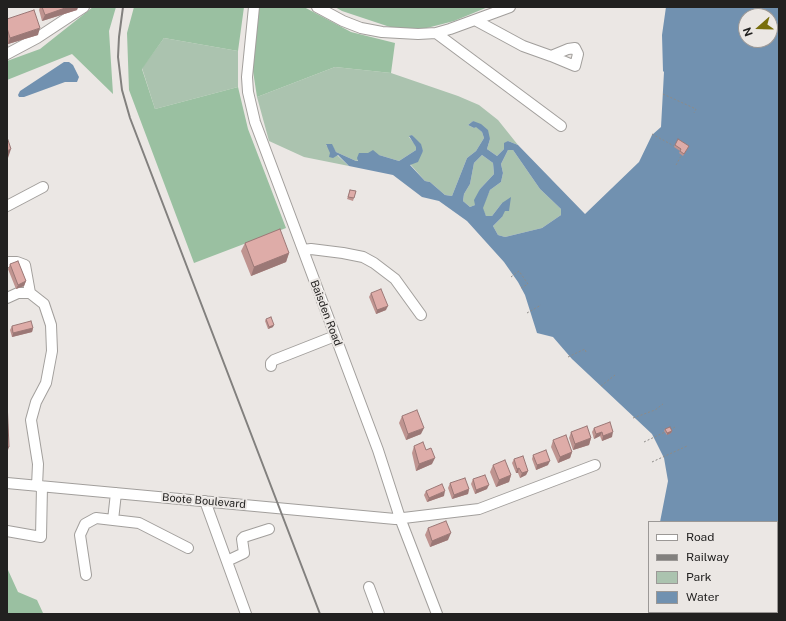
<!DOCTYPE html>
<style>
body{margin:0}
#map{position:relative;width:786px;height:621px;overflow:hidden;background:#ebe7e4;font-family:"Public Sans",sans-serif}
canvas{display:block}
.frame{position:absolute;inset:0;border:8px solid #222120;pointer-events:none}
.legend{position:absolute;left:648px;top:521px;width:130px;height:92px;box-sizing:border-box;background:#ebe7e4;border:1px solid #9b9896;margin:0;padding:5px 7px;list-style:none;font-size:12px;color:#222120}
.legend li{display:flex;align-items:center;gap:8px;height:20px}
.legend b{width:20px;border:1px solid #9b9896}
.north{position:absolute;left:738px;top:8px;width:40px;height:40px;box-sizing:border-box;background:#ebe7e4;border:1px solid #9b9896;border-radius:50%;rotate:250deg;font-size:11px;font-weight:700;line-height:16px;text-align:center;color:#222120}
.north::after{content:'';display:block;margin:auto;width:14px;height:18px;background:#786e0c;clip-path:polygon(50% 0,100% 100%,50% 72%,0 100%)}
</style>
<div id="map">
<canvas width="786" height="621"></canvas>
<div class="frame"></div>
<ul class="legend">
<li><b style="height:5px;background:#fff"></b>Road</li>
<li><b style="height:5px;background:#82807e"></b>Railway</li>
<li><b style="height:11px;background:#abc3af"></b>Park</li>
<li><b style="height:11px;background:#7191b0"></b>Water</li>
</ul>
<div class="north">N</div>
</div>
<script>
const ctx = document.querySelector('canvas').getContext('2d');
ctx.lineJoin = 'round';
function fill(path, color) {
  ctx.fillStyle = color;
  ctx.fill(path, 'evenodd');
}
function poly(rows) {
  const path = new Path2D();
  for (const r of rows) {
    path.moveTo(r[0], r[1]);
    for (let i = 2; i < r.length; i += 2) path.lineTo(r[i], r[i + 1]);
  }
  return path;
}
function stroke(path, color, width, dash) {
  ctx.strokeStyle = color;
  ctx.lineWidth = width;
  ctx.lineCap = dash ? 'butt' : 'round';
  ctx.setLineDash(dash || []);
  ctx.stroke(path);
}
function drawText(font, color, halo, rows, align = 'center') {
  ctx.font = font + ' "Public Sans",sans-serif';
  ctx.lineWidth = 4;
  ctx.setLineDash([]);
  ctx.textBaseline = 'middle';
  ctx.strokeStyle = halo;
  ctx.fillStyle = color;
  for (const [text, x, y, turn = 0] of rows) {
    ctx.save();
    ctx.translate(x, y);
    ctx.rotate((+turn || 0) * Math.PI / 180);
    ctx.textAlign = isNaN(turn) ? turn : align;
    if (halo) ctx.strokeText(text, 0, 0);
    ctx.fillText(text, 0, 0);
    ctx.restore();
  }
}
const green = poly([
 [164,38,238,51,238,87,155,109,142,68],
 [335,67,391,73,458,96,479,105,498,120,518,145,508,141,504,149,497,156,487,149,490,139,473,121,468,125,474,128,476,126,482,132,484,138,476,151,467,158,452,196,445,195,430,182,425,181,410,164,423,151,412,135,409,137,417,147,416,150,399,161,379,155,356,161,336,152,331,144,326,145,349,166,304,157,269,141,257,97],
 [508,150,513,150,540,189,561,209,561,215,542,228,505,237,498,235,493,226,502,217,502,203,492,216,486,216,482,208,490,190,501,182,503,173,501,164],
 [482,155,493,163,494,174,480,189,475,205,470,207,463,201,464,194,470,184,474,163]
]);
const forest = poly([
 [93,7,116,7,109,31,113,94,72,54,7,80,7,61,40,49],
 [134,7,244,7,238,51,164,38,142,69,155,109,238,87,248,129,286,228,194,263,129,90,127,33],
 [259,7,304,7,351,32,395,43,391,73,335,67,257,97,253,71],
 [335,7,488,7,454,21,423,29,393,28,342,11],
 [8,570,18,592,37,600,43,613,46,614,7,614]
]);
const water = poly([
 [666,7,779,7,779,614,702,614,700,612,777,612,777,522,660,522,668,481,664,458,652,434,572,359,553,337,537,333,525,295,518,282,504,262,467,221,439,201,422,197,393,175,349,166,338,155,333,158,329,157,330,153,326,144,332,144,336,152,356,161,358,161,357,158,359,153,368,153,373,150,379,155,399,161,416,150,416,147,409,136,412,135,421,144,423,151,418,162,410,165,425,181,430,182,445,195,452,196,467,158,476,151,484,138,482,132,476,127,474,128,468,125,473,121,481,124,488,130,490,139,487,149,497,156,504,149,504,143,508,141,518,145,585,214,639,162,652,135,661,127,664,72,663,71,662,35],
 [746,16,770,16,770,40,746,40],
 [508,150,513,150,540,189,561,209,561,215,542,228,505,237,498,235,493,226,502,217,505,211,509,211,511,197,502,203,492,216,486,216,483,208,490,190,501,182,503,173,501,164],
 [482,155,493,163,494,174,480,189,474,200,475,205,470,207,463,201,464,194,470,184,474,163],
 [64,62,69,62,73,65,79,77,77,82,65,82,24,97,19,97,18,95,20,91]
]);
const path = poly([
 [663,94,696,109,694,113],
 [652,134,674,146],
 [676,165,681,156],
 [511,277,519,271,528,284,521,288],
 [527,313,541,305],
 [568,357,585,349,586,352],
 [601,386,615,375],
 [633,418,655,410,663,404],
 [670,430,675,427],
 [644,442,665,432],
 [652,462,687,446],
 [727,614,730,612]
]);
const minor = poly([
 [254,7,247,77,248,92,255,122,378,450,400,518,437,614],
 [317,7,343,21,361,28,382,32,418,34,436,33,450,29,510,7],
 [475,20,523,46,551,56,575,66,578,54,575,48,568,49,551,56],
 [436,33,561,126],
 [7,54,37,38,84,7],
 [7,206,43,187],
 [303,250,311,249,343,253,363,257,374,263,395,279,421,315],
 [7,262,17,262,25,265,30,293],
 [7,298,18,293,30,293,44,304,51,325,52,351,46,383,36,402,31,420,38,464,37,486],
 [271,366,271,363,274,360,335,336],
 [7,483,395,519,479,509,595,465],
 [205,501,246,614],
 [113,520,116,493],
 [7,531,41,537,42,486],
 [227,561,244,553,242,539,244,537,269,529],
 [86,575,80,535,85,524,96,518,139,523,188,548],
 [369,587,379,614]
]);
const rail = poly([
 [123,7,119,37,118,57,122,90,130,118,320,614]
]);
const wall = poly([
 [40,7,78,7,77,10,42,21,39,10],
 [7,19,38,35,8,44,7,42],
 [675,145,689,146,683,156,679,153,680,151,674,147],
 [350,190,356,191,353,201,347,199],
 [245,243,289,253,286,262,251,276,241,251],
 [10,264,26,281,24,286,16,289,8,269],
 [371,293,386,310,376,314,369,297],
 [266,319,273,327,268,329,265,321],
 [12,326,33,328,32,332,12,337,10,330],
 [402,416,421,434,406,440,399,423],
 [594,428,612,437,602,441,600,436,594,439,592,432],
 [665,429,672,431,671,433,667,435,664,431],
 [571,432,591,438,589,445,573,450,569,438],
 [553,440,572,452,570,458,558,463,551,447],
 [414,446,432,464,416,471,412,453],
 [533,455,548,465,536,470,532,459],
 [514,459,528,471,526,475,520,478,518,473,516,473,512,463],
 [493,465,511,475,509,482,496,487,490,472],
 [473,479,487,489,475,494,471,484],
 [450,483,469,489,468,494,452,499,448,488],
 [426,491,444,496,427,502,424,495],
 [428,528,448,540,430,547,425,535]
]);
const shadedWall = poly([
 [68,7,78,7,77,10,42,21,45,15],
 [40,28,38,35,8,44,10,38],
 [11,149,8,158,7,158,7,151],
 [289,253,286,262,251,276,254,267],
 [26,281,24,286,16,289,18,285],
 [388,306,386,310,376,314,377,310],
 [274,325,273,327,268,329,269,327],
 [33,328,32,332,12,337,13,333],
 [424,428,421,434,406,440,408,434],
 [672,431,671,433,667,435,667,433],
 [602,432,600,436,594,439,596,434],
 [613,432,612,437,602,441,603,436],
 [591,438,589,445,573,450,575,444],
 [7,447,9,447,7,453],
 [572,452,570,458,558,463,560,457],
 [435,458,432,464,416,471,419,464],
 [550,461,548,465,536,470,537,465],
 [519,468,518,473,516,473,517,469],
 [528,471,526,475,520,478,522,473],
 [511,475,509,482,496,487,499,480],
 [489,485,487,489,475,494,476,490],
 [469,489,468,494,452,499,454,495],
 [445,491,444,496,427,502,429,498],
 [451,533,448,540,430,547,432,541]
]);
const building = poly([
 [42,7,68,7,45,15,42,7],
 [34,10,40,28,10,38,7,28,7,19,34,10],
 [7,137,11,149,7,151,7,137],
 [678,139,689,146,684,154,680,151,681,149,675,145,678,139],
 [350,190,356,191,354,198,348,197,350,190],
 [280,229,289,253,254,267,245,243,280,229],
 [18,261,26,281,18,285,10,264,18,261],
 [381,289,388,306,377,310,371,293,381,289],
 [271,317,274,325,269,327,266,319,271,317],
 [31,321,33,328,13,333,12,326,31,321],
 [7,400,9,447,7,447,7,400],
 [417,410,424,428,408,434,402,416,417,410],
 [610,422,613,432,603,436,602,432,596,434,594,428,610,422],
 [587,426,591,438,575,444,571,432,587,426],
 [670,427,672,431,667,433,665,429,670,427],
 [566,435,572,452,560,457,553,440,566,435],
 [423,442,426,450,431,448,435,458,419,464,414,446,423,442],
 [546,450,550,461,537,465,533,455,546,450],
 [523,456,528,471,522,473,519,468,517,469,514,459,523,456],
 [505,460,511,475,499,480,493,465,505,460],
 [485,475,489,485,476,490,473,479,485,475],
 [465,478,469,489,454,495,450,483,465,478],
 [442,484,445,491,429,498,426,491,442,484],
 [446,521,451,533,432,541,428,528,446,521]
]);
const streetNames = [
 ["Baisden Road",326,313,69],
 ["Boote Boulevard",204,501,5]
];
fill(green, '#abc3af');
fill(forest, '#9ac0a1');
fill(water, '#7191b0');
stroke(minor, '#a29f9c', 12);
stroke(path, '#8d8b88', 1, [2, 2]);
stroke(minor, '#fff', 10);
stroke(rail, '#82807e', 2);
fill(wall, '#bf9490');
fill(shadedWall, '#9b7876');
fill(building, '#deaca8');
stroke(building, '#9b7876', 1);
drawText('11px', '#222120', '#ebe7e4', streetNames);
</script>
